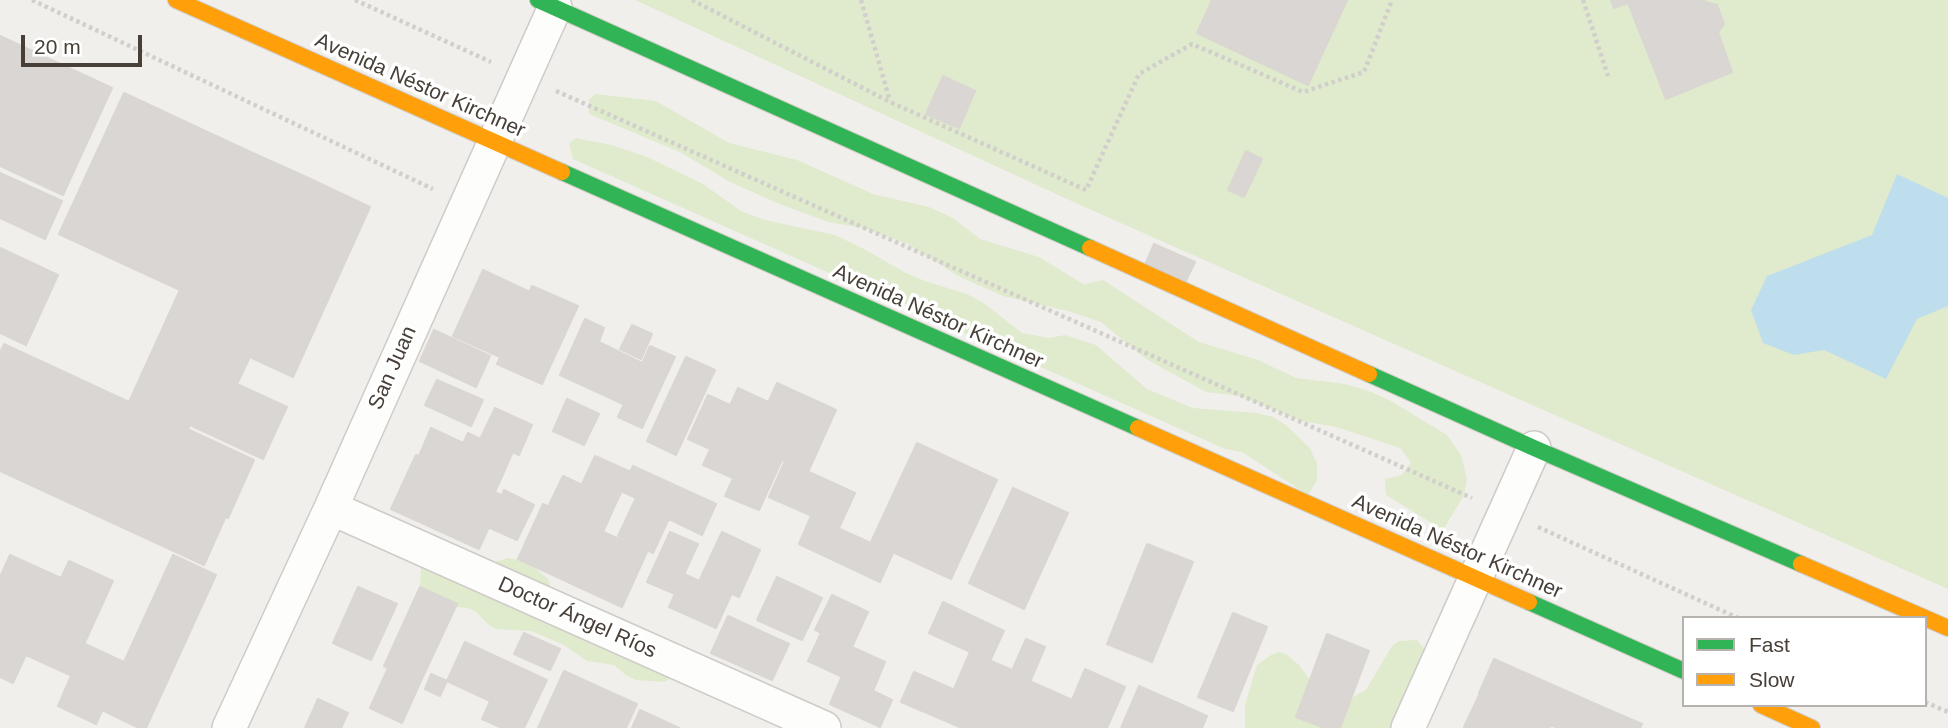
<!DOCTYPE html>
<meta charset="utf-8">
<style>
body{margin:0}
#map{position:relative;width:1948px;height:728px;overflow:hidden;background:#f1efec;font-family:Arial,sans-serif}
canvas{display:block}
.legend{position:absolute;left:1682px;top:616px;width:245px;height:91px;box-sizing:border-box;background:#fff;border:2px solid #b6b3af;margin:0;padding:9px 12px;list-style:none;font-size:21px;color:#484038}
.legend li{display:flex;align-items:center;gap:14px;height:35px}
.legend b{width:35px;border:2px solid #b6b3af}
.scale{position:absolute;left:21px;top:35px;width:121px;height:32px;box-sizing:border-box;border:4px solid #484038;border-top:0;padding-left:9px;font-size:21px;line-height:24px;white-space:nowrap;color:#484038;-webkit-text-stroke:5px #fff;paint-order:stroke}
</style>
<div id="map">
<canvas width="1948" height="728"></canvas>
<ul class="legend">
<li><b style="height:9px;background:#30b455"></b>Fast</li>
<li><b style="height:9px;background:#ff9f0a"></b>Slow</li>
</ul>
<div class="scale">20 m</div>
</div>
<script>
const ctx = document.querySelector('canvas').getContext('2d');
ctx.lineJoin = 'round';
function fill(path, color) {
  ctx.fillStyle = color;
  ctx.fill(path, 'evenodd');
}
function poly(rows) {
  const path = new Path2D();
  for (const r of rows) {
    path.moveTo(r[0], r[1]);
    for (let i = 2; i < r.length; i += 2) path.lineTo(r[i], r[i + 1]);
  }
  return path;
}
function stroke(path, color, width, dash) {
  ctx.strokeStyle = color;
  ctx.lineWidth = width;
  ctx.lineCap = dash ? 'butt' : 'round';
  ctx.setLineDash(dash || []);
  ctx.stroke(path);
}
function drawText(font, color, halo, rows, align = 'center') {
  ctx.font = font + ' Arial,sans-serif';
  ctx.lineWidth = 7;
  ctx.setLineDash([]);
  ctx.textBaseline = 'middle';
  ctx.strokeStyle = halo;
  ctx.fillStyle = color;
  for (const [text, x, y, turn = 0] of rows) {
    ctx.save();
    ctx.translate(x, y);
    ctx.rotate((+turn || 0) * Math.PI / 180);
    ctx.textAlign = isNaN(turn) ? turn : align;
    if (halo) ctx.strokeText(text, 0, 0);
    ctx.fillText(text, 0, 0);
    ctx.restore();
  }
}
const green = poly([
 [635,0,1948,0,1948,589,1080,205],
 [596,94,656,101,729,143,797,160,873,194,929,207,953,218,980,239,1039,257,1085,285,1085,284,1103,280,1199,342,1258,360,1296,378,1345,384,1369,391,1391,401,1447,435,1461,455,1467,479,1464,495,1443,530,1386,495,1385,479,1402,475,1411,462,1400,448,1336,427,1302,421,1240,396,1206,392,1146,359,1101,322,1068,311,1003,296,958,276,908,244,863,228,828,222,777,203,730,182,680,152,589,114,589,99],
 [576,138,611,145,645,156,703,184,741,211,765,220,835,235,864,249,906,273,925,281,967,294,985,304,1022,333,1049,338,1065,335,1096,345,1147,389,1193,408,1257,413,1273,417,1286,425,1310,448,1317,464,1317,480,1308,495,1242,452,1225,449,573,159,569,143],
 [508,558,521,560,536,569,548,579,551,587,548,602,671,678,664,682,636,680,627,676,614,665,587,661,564,645,531,631,496,629,489,625,475,611,467,608,439,605,420,587,421,568,428,564,491,563],
 [1417,640,1427,652,1410,728,1245,728,1245,705,1257,665,1271,655,1279,652,1286,654,1299,665,1314,685,1351,698,1366,690,1392,646,1399,641]
]);
const water = poly([
 [1897,174,1948,198,1948,306,1917,319,1886,379,1824,350,1794,355,1763,343,1751,310,1767,276,1872,235]
]);
const building = poly([
 [1212,0,1347,0,1308,85,1197,33,1212,0],
 [1611,0,1704,0,1705,2,1717,5,1724,24,1718,32,1732,72,1666,99,1628,3,1614,8,1611,0],
 [0,36,112,88,63,195,0,166,0,36],
 [943,76,975,91,959,128,926,114,943,76],
 [124,93,184,121,119,262,59,234,124,93],
 [184,121,244,149,180,290,119,262,184,121],
 [244,149,304,176,188,429,129,402,244,149],
 [1246,151,1262,159,1244,197,1228,190,1246,151],
 [0,173,62,201,45,239,0,218,0,173],
 [304,176,370,207,293,377,250,357,237,384,287,407,263,459,190,425,304,176],
 [1154,244,1195,262,1185,283,1145,265,1154,244],
 [0,248,58,275,26,345,0,333,0,248],
 [483,270,530,292,500,357,453,336,483,270],
 [532,286,578,306,542,384,497,364,532,286],
 [585,319,604,328,599,342,642,363,623,404,560,375,585,319],
 [632,325,652,334,641,359,620,349,632,325],
 [434,330,490,356,476,387,420,361,434,330],
 [4,344,254,460,228,518,0,412,0,353,4,344],
 [650,346,675,357,642,428,618,417,650,346],
 [686,357,715,370,676,455,647,441,686,357],
 [437,380,483,400,471,426,425,405,437,380],
 [777,383,836,410,808,472,749,444,777,383],
 [738,388,768,402,733,478,703,465,738,388],
 [708,395,730,405,710,449,688,439,708,395],
 [567,399,599,414,584,445,553,431,567,399],
 [495,408,532,425,519,455,481,437,495,408],
 [0,412,226,516,204,565,0,471,0,412],
 [431,428,463,443,450,471,419,456,431,428],
 [468,433,512,454,495,492,450,471,468,433],
 [917,443,997,480,951,579,871,542,917,443],
 [749,444,782,460,759,510,725,496,749,444],
 [416,455,503,496,479,549,391,509,416,455],
 [595,456,631,472,617,501,582,484,595,456],
 [785,461,855,493,839,528,769,497,785,461],
 [633,466,681,488,669,513,621,491,633,466],
 [563,476,617,501,603,532,548,507,563,476],
 [681,488,716,504,702,535,667,518,681,488],
 [1013,488,1068,513,1024,609,969,583,1013,488],
 [504,490,534,505,517,540,488,527,504,490],
 [636,498,671,514,653,553,618,536,636,498],
 [543,504,647,552,622,607,518,559,543,504],
 [811,516,893,553,880,582,799,544,811,516],
 [670,532,698,544,675,594,647,582,670,532],
 [722,532,760,550,739,597,700,579,722,532],
 [1147,544,1193,562,1152,662,1107,644,1147,544],
 [10,555,61,578,13,683,0,677,0,577,10,555],
 [173,555,216,575,146,728,139,728,102,710,173,555],
 [69,561,113,581,70,675,26,655,69,561],
 [684,574,731,595,716,628,669,607,684,574],
 [777,577,822,598,802,640,757,620,777,577],
 [358,587,397,604,371,660,333,643,358,587],
 [420,587,457,604,420,683,384,666,420,587],
 [832,595,868,612,852,647,815,630,832,595],
 [943,602,1004,631,990,661,929,633,943,602],
 [1233,613,1267,627,1233,711,1198,697,1233,613],
 [728,616,789,644,772,680,711,653,728,616],
 [524,633,560,649,550,670,514,654,524,633],
 [821,633,885,662,873,691,808,661,821,633],
 [1327,634,1369,651,1340,728,1325,728,1296,717,1327,634],
 [1026,639,1045,647,1030,682,1011,673,1026,639],
 [465,642,508,662,490,701,447,681,465,642],
 [85,644,124,662,96,724,58,706,85,644],
 [970,652,1012,670,996,708,954,689,970,652],
 [1494,659,1607,709,1598,728,1557,728,1479,693,1494,659],
 [508,662,547,680,524,728,502,728,482,719,508,662],
 [388,668,420,683,402,723,370,708,388,668],
 [1085,669,1125,687,1107,728,1044,728,1059,694,1072,700,1085,669],
 [564,671,599,687,580,728,538,728,564,671],
 [914,672,996,708,987,728,962,728,901,702,914,672],
 [1011,673,1059,694,1044,728,987,728,1011,673],
 [431,674,447,681,440,696,425,689,431,674],
 [842,676,892,700,880,727,830,704,842,676],
 [1139,686,1171,700,1159,728,1127,714,1139,686],
 [599,687,637,704,626,728,580,728,599,687],
 [1480,693,1551,726,1549,728,1464,727,1480,693],
 [318,699,348,713,341,728,305,728,318,699],
 [1171,700,1207,716,1202,728,1159,728,1171,700],
 [1607,709,1642,724,1640,728,1598,728,1607,709],
 [640,710,679,728,632,728,640,710],
 [1127,714,1159,728,1121,728,1127,714]
]);
const path = poly([
 [32,0,433,189],
 [355,0,491,62],
 [692,0,890,102,1086,190,1139,74,1192,44,1303,92,1364,72,1392,0],
 [861,0,890,101],
 [1583,0,1608,76],
 [556,91,1472,498],
 [1538,527,1738,618],
 [1925,702,1948,712]
]);
const street = poly([
 [331,508,824,728],
 [229,728,331,508,555,7],
 [1408,728,1534,448]
]);
const fast = poly([
 [538,0,1090,248],
 [562,172,1138,428],
 [1369,374,1534,448,1801,564],
 [1529,602,1684,671]
]);
const slow = poly([
 [176,0,562,172],
 [1090,248,1369,374],
 [1138,428,1529,602],
 [1801,564,1948,628],
 [1761,705,1812,728]
]);
const streetNames = [
 ["Avenida Néstor Kirchner",420,86,24],
 ["Avenida Néstor Kirchner",938,317,24],
 ["San Juan",393,368,-66],
 ["Avenida Néstor Kirchner",1457,547,24],
 ["Doctor Ángel Ríos",577,618,24]
];
fill(green, '#e0eacd');
fill(water, '#bfdeed');
fill(building, '#d9d6d3');
stroke(building, '#dad6d2', 2);
stroke(street, '#cecbc8', 36);
stroke(fast, '#d0ccc3', 18);
stroke(slow, '#d0ccc3', 18);
stroke(path, '#d1cfcb', 4.5, [3.5, 3.5]);
stroke(street, '#fdfdfc', 33);
stroke(fast, '#30b455', 16);
stroke(slow, '#ff9f0a', 16);
drawText('21px', '#484038', '#fff', streetNames);
</script>
